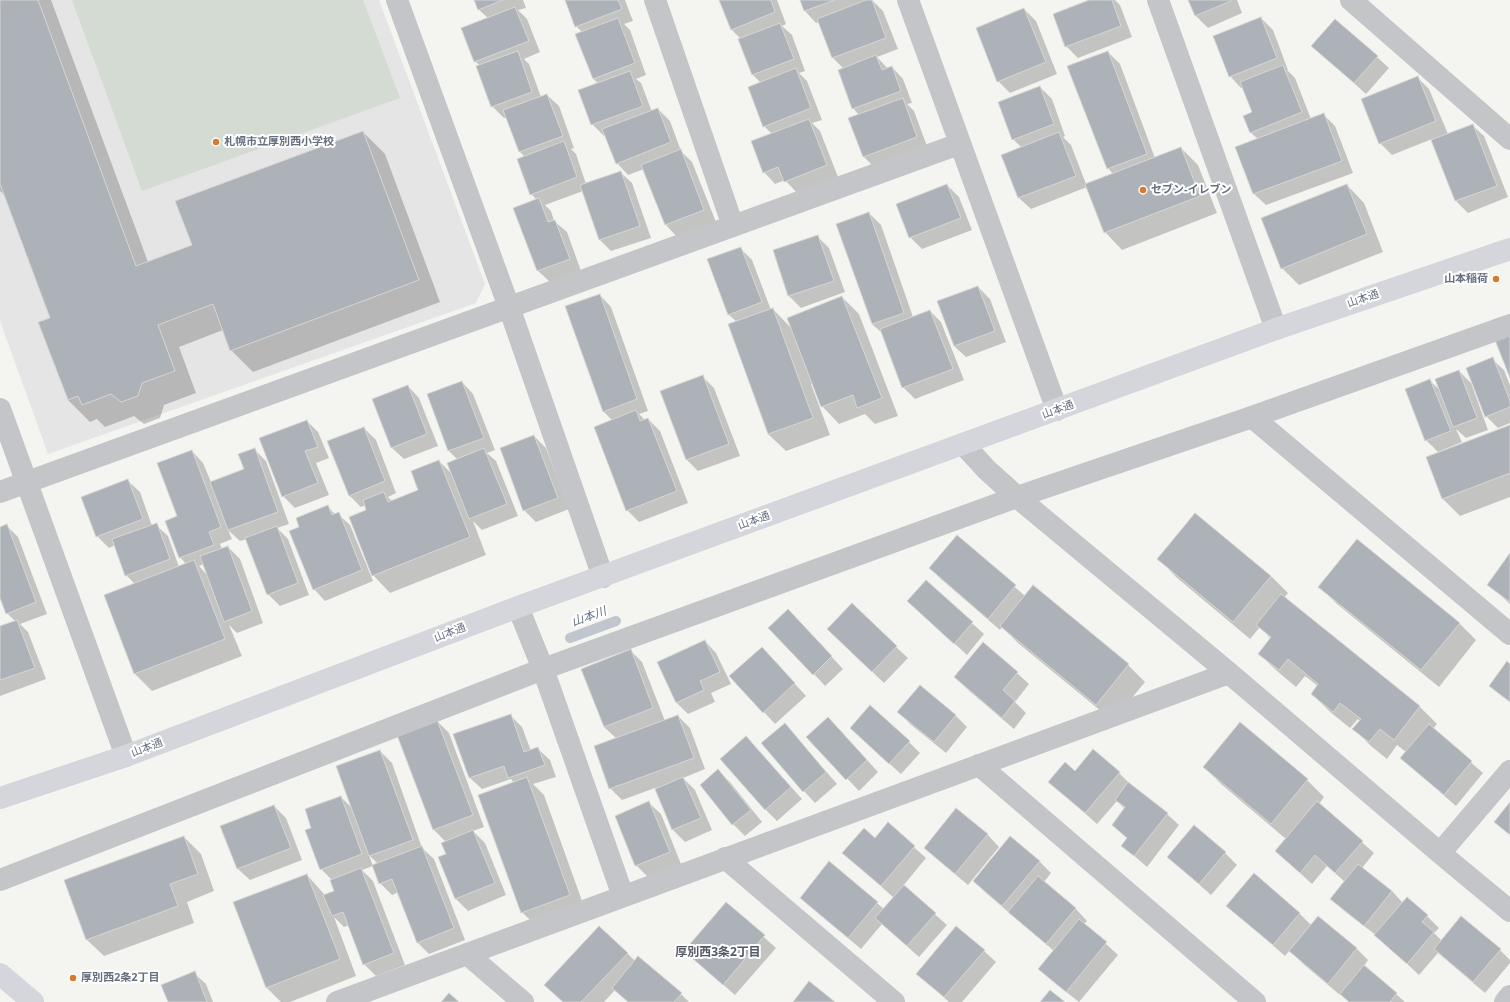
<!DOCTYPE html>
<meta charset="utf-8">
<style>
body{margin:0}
canvas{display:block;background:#f4f5f1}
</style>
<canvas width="1510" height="1002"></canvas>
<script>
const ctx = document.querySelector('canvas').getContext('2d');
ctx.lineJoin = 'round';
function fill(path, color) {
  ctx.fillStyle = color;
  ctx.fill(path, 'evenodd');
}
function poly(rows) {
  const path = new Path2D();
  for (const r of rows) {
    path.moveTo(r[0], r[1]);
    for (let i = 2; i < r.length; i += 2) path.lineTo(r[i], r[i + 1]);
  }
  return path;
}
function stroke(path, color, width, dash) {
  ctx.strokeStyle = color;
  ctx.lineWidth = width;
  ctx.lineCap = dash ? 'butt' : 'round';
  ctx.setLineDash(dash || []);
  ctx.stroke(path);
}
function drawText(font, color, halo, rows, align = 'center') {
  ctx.font = font + ' "Open Sans","Noto Sans JP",sans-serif';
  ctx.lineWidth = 4;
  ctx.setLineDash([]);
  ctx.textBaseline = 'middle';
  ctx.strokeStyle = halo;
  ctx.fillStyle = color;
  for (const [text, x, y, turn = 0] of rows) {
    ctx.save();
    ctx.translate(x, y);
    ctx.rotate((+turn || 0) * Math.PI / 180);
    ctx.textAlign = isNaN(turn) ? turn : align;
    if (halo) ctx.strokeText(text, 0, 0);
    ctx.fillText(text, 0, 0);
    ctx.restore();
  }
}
const built = poly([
 [0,0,379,0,485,284,476,303,48,454,0,321]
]);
const green = poly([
 [72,0,363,0,400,98,142,191]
]);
const shadow = poly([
 [0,0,51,0,148,262,193,245,363,132,385,154,440,302,253,372,231,350,223,330,179,347,196,393,164,405,160,418,144,424,134,416,105,427,97,419,90,422,68,400,51,318,6,196,0,191],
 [475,0,523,0,526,8,518,10,527,19,540,52,524,59,529,64,541,97,547,95,559,106,574,148,571,149,576,154,586,184,620,172,632,183,651,238,611,251,600,240,583,191,545,205,551,211,554,221,567,232,581,271,550,282,538,271,515,208,537,200,531,194,525,157,520,152,507,117,504,118,492,106,480,66,475,61,488,18,478,9],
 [566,0,625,0,633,21,624,24,630,30,646,75,636,79,641,83,652,112,658,109,670,121,681,151,692,162,716,222,677,237,666,225,644,169,628,175,617,163,606,136,604,136,592,124,598,83,593,79,582,32,576,26],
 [720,0,777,0,786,24,782,26,792,35,805,71,799,73,807,81,822,120,812,123,820,131,838,177,797,193,785,180,775,184,764,172,772,134,764,126,761,83,753,75,740,40,741,39,732,30],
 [801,0,872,0,883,11,898,49,877,57,888,69,892,67,903,79,912,103,907,104,914,111,928,149,875,168,864,157,859,115,853,108,844,69,833,58,819,22,816,23,805,11],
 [1092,0,1115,0,1120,5,1132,37,1078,58,1066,46],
 [1190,0,1237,0,1242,13,1208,28,1196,16],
 [1024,9,1036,21,1057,74,1010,93,998,81],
 [1261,18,1273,30,1288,70,1287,70,1295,78,1311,119,1324,115,1335,126,1353,173,1266,205,1254,194,1237,147,1258,139,1250,132,1253,113,1243,87,1241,88,1230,76],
 [1313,46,1377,57,1389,68,1366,94],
 [1108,52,1120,64,1155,158,1181,148,1198,165,1217,213,1122,250,1105,232,1087,187,1031,209,1019,198,1022,148,1013,139,1040,87,1052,99,1065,136,1063,137,1071,145,1086,184,1113,174,1108,168],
 [1418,78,1429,89,1448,134,1472,125,1484,136,1508,197,1468,213,1456,201,1432,139,1392,155,1380,143],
 [947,185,959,197,972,230,922,249,910,237],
 [1347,185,1364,203,1383,252,1299,285,1282,268],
 [869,213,881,225,913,317,930,311,941,322,964,380,915,399,903,387,883,334,872,324],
 [817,236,829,248,845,292,801,308,789,296,774,251],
 [740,248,752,260,771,310,773,309,791,328,842,297,859,314,898,416,875,424,865,414,839,424,822,406,813,383,811,384,830,435,786,451,768,434,737,322,729,315,708,260],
 [978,287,990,299,1006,342,966,357,954,346],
 [600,295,611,307,648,411,639,414,645,420,648,419,660,431,688,503,639,522,627,510,613,421,603,411],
 [1492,359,1504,370,1510,385,1510,423,1498,428,1486,416],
 [1459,371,1471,383,1488,430,1466,438,1456,429,1462,442,1438,452,1426,440,1430,381,1441,391],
 [702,376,714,388,740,456,698,471,687,460],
 [462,382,473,394,495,450,487,453,496,461,518,516,482,530,473,521,486,555,390,593,373,575,368,510,366,505,361,507,349,495,364,428,376,440,396,493,388,497,392,501,419,490,439,461,453,475,458,460,449,451,428,395],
 [408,386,419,398,438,446,404,459,392,448],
 [307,421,318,432,329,458,316,463,329,495,295,508,283,496],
 [1510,426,1510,497,1460,516,1443,499],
 [534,436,546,448,569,509,536,522,524,510],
 [254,449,266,461,289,524,277,528,288,539,309,595,280,606,268,594,247,539,240,541,228,530,232,539,220,544,222,549,228,547,240,559,263,623,237,633,229,625,242,656,152,691,135,674,105,595,135,584,126,575,115,545,109,548,97,536,128,481,140,492,152,526,156,525,168,536,179,567,186,564,180,557,178,516,192,451,203,463,211,482,245,470],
 [204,564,208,576,199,566],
 [327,506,336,515,338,514,350,525,373,581,325,601,314,589,300,528],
 [1196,514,1271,576,1288,593,1284,598,1420,707,1437,724,1433,729,1483,773,1456,806,1401,758,1406,752,1397,745,1387,759,1371,746,1354,729,1360,721,1358,719,1350,728,1329,711,1312,694,1318,686,1305,676,1296,687,1277,671,1259,654,1271,639,1260,627,1250,639,1176,577,1159,559],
 [7,526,18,537,47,614,20,624,28,632,46,679,0,696,0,627,15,621,7,613,0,595,0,528],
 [957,536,1025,596,1128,665,1145,682,1113,721,1018,643,1002,627,1000,630,942,580,930,568],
 [1510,555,1510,604,1488,584],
 [926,582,984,634,967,655,908,601],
 [1320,587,1459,623,1476,640,1439,687,1337,604],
 [799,622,843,669,825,686,814,674],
 [705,641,716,653,731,684,711,693,715,702,688,714,676,702],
 [840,641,896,647,908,658,884,683],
 [983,644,1017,673,1029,684,1015,702,1026,713,1014,729,967,689,955,677],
 [631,651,642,662,665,721,678,716,690,728,705,769,683,778,695,790,712,830,685,842,673,830,655,788,622,800,610,788,617,739,604,727],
 [773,660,806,696,775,724,764,712],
 [920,686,956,716,967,727,946,753,910,724,899,712],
 [510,715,522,727,531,751,538,749,550,760,556,777,533,784,544,795,586,912,539,929,522,912,514,783,511,779,482,789,470,778],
 [437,721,449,733,484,827,473,831,485,843,506,895,468,911,456,899,439,857,447,854,446,842,434,830,398,736],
 [785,724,837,784,815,803,804,791],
 [1240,724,1307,780,1324,797,1319,804,1374,853,1362,868,1392,891,1403,903,1407,898,1427,916,1439,928,1434,933,1442,941,1500,950,1510,960,1510,963,1485,993,1438,953,1419,975,1377,936,1343,910,1332,899,1345,882,1327,866,1312,884,1288,862,1286,839,1221,784,1204,767],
 [840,730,878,772,859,791,808,737],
 [863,740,909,742,920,753,901,774],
 [757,749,802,799,777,821,765,809],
 [380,751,392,763,422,848,434,859,465,940,429,954,417,942,399,892,392,895,380,883,373,866,362,870,373,881,405,965,376,976,364,964,349,925,344,927,334,917,356,976,290,1002,281,1002,266,987,307,875,325,895,335,891,332,880,321,869,313,828,341,797,353,809],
 [369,855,378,864,373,866],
 [718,771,730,782,762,822,745,836,733,824,701,785],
 [1075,772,1119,773,1131,785,1167,814,1179,825,1147,867,1123,846,1128,839,1113,825,1125,809,1117,801,1097,824,1050,782],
 [649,803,661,814,681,864,648,877,636,865],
 [274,806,286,818,302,860,250,880,238,869],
 [956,810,988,835,999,847,968,885,937,859,925,848],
 [888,824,926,858,903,886,947,925,919,957,882,924,861,949,813,909,801,898,829,863,884,909,894,898,844,853,875,839],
 [184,837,201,854,214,891,187,902,194,923,104,956,86,939],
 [1010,837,1040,862,1051,873,1044,882,1076,909,1087,921,1084,924,1118,955,1079,1002,1051,980,1039,969,1054,951,986,893,974,881],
 [1225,853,1237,865,1211,895,1168,857],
 [726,903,776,948,735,995,685,951],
 [1228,906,1299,913,1312,926,1318,917,1357,949,1368,960,1364,966,1405,1002,1349,1002,1341,994,1340,995,1302,963,1290,950,1285,956],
 [984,951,996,962,962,1002,949,1002,917,974],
 [627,953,635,961,681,994,689,1002,628,1002,615,990,604,1002,563,1002],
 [194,973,206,984,213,1002,169,1002]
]);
const stream = poly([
 [570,638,616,621]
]);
const building = poly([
 [0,0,38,0,136,266,192,245,175,201,363,131,419,280,230,351,213,304,158,325,175,371,142,383,138,396,121,402,111,394,82,405,78,396,68,400,38,322,50,318,0,184,0,0],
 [474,0,503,0,478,10,474,0],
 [565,0,618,0,622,9,575,27,565,0],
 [719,0,771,0,775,12,731,30,719,0],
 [800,0,835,0,804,11,800,0],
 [866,0,872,0,886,38,832,58,817,19,866,0],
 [1089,0,1112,0,1121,26,1065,47,1053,14,1089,0],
 [1188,0,1231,0,1231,1,1195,16,1188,0],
 [515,7,529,41,474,62,461,28,515,7],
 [1024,8,1046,62,997,82,976,28,1024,8],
 [1261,17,1277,58,1229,77,1213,36,1261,17],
 [618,18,635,63,593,79,575,34,618,18],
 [1335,19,1378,56,1354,83,1311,46,1335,19],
 [780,23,794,59,752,75,738,39,780,23],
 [518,51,532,92,491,107,476,66,518,51],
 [1108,51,1147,154,1107,169,1067,66,1108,51],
 [876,55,882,70,892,66,901,91,852,109,838,70,876,55],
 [1283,65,1302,112,1250,133,1243,116,1252,112,1240,82,1283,65],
 [796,68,811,108,763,127,748,87,796,68],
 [630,71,643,106,591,125,578,90,630,71],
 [1418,76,1436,121,1379,144,1361,99,1418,76],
 [1040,86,1054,124,1012,140,998,102,1040,86],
 [547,94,563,136,519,152,503,110,547,94],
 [903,98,917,137,863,157,848,118,903,98],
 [658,108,671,142,616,164,602,129,658,108],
 [1324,113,1342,161,1253,194,1235,147,1324,113],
 [809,119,827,165,784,182,778,167,763,173,751,141,809,119],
 [1473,124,1497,186,1455,201,1431,140,1473,124],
 [1059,132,1076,176,1018,198,1001,155,1059,132],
 [564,141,577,177,530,195,517,159,564,141],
 [1181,147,1200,196,1104,233,1085,184,1181,147],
 [681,149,704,210,665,225,641,165,681,149],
 [621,171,640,226,599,240,580,185,621,171],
 [947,184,961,218,909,238,896,204,947,184],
 [1347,184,1367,234,1281,269,1261,218,1347,184],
 [539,198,548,222,555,220,570,259,537,271,513,208,539,198],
 [869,212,904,313,872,324,836,224,869,212],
 [818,235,834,281,788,296,773,250,818,235],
 [741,247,762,302,728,315,707,259,741,247],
 [978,286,995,331,954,346,937,301,978,286],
 [600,294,637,399,603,412,565,306,600,294],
 [842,296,882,398,857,408,853,395,821,407,787,318,842,296],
 [773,308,813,418,768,434,728,324,773,308],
 [930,310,953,369,902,388,880,329,930,310],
 [1510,334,1510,378,1495,340,1510,334],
 [1493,357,1510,401,1510,407,1485,417,1466,368,1493,357],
 [1459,370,1477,418,1453,427,1435,379,1459,370],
 [703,375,729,444,686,460,660,391,703,375],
 [1430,379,1451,431,1425,441,1405,389,1430,379],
 [462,381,484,438,448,451,427,394,462,381],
 [408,385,427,434,391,448,372,399,408,385],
 [636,410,640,421,648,418,677,491,626,511,594,427,636,410],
 [307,420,318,447,305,451,318,483,282,497,259,438,307,420],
 [1510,425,1510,473,1442,499,1426,457,1510,425],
 [364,427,385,481,349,496,327,441,364,427],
 [534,435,558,498,523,511,500,448,534,435],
 [255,448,278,512,228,530,210,482,244,469,238,454,255,448],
 [484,448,507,504,469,519,447,463,484,448],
 [192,450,221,527,209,532,214,545,179,558,165,521,177,516,157,463,192,450],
 [439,460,470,537,372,576,349,517,366,510,363,500,384,492,388,502,418,490,411,471,439,460],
 [128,479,143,519,96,537,81,497,128,479],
 [328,505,332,515,339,512,362,570,313,590,289,531,299,527,296,518,328,505],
 [1195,513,1271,576,1233,622,1157,559,1195,513],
 [157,523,170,559,125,576,112,539,157,523],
 [7,524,36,602,6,614,0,598,0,527,7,524],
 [277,526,298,583,267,595,245,538,277,526],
 [957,535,1016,585,988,619,929,568,957,535],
 [1357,539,1460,623,1421,670,1318,587,1357,539],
 [228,546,252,611,224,622,200,556,228,546],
 [1510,553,1510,602,1487,585,1510,553],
 [194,560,225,639,134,674,104,595,194,560],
 [926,580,973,622,954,644,907,601,926,580],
 [1033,585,1129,664,1096,705,1000,626,1033,585],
 [1281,594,1420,706,1394,740,1380,729,1369,742,1352,729,1361,719,1340,703,1333,712,1311,694,1318,684,1288,659,1279,670,1258,654,1271,637,1256,625,1281,594],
 [852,603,897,646,872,672,827,629,852,603],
 [788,609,832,656,813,675,768,628,788,609],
 [17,620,35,668,0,680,0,626,17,620],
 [705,640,720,672,700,681,704,690,676,703,657,662,705,640],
 [983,642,1018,672,1003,690,1015,701,1002,718,954,677,983,642],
 [762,647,795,683,763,713,729,676,762,647],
 [631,649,653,708,604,727,581,669,631,649],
 [1507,661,1510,664,1510,702,1489,686,1507,661],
 [920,685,956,715,934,742,897,712,920,685],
 [870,705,910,741,889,764,850,728,870,705],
 [511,714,524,752,538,747,545,765,508,778,504,766,469,778,453,734,511,714],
 [678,715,694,758,609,789,594,746,678,715],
 [828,717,867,760,846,780,806,737,828,717],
 [437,720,473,815,433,830,397,735,437,720],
 [1240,722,1308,779,1271,824,1203,767,1240,722],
 [785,723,826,772,803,792,761,743,785,723],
 [1429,724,1472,761,1444,795,1400,758,1429,724],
 [746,736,791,787,765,810,720,759,746,736],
 [1093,749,1120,772,1085,813,1048,782,1065,762,1075,771,1093,749],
 [380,750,413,840,369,856,336,766,380,750],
 [718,769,751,810,732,825,700,785,718,769],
 [527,777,570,895,521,913,478,795,527,777],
 [683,777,701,818,672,830,655,789,683,777],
 [1128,782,1168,813,1134,856,1121,846,1127,838,1112,825,1125,807,1115,800,1128,782],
 [341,796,362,854,320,870,305,830,311,828,305,809,341,796],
 [649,801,670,852,635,866,615,816,649,801],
 [1317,801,1363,841,1335,873,1315,855,1300,873,1275,851,1317,801],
 [1510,802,1510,835,1494,822,1510,802],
 [274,805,291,848,237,869,220,826,274,805],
 [956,808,988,834,955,874,924,848,956,808],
 [888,822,915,846,881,886,842,853,864,828,875,838,888,822],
 [1194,825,1226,852,1199,884,1167,857,1194,825],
 [473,830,495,883,455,899,438,857,446,854,441,843,473,830],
 [184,836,198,874,170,884,178,906,86,940,64,880,184,836],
 [1010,836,1040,861,1002,906,973,881,1010,836],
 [422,846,454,928,417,943,392,879,379,884,372,865,422,846],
 [829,861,878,902,848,938,800,898,829,861],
 [1358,864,1392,891,1364,926,1330,899,1358,864],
 [361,868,394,953,363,965,343,912,332,916,323,895,334,891,330,880,361,868],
 [1254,873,1300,913,1273,945,1226,906,1254,873],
 [307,874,340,959,266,988,233,902,307,874],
 [1038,876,1076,908,1046,944,1008,912,1038,876],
 [904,885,936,913,907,946,875,918,904,885],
 [1407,897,1428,915,1422,922,1434,932,1407,964,1374,935,1407,897],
 [726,902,765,935,723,985,684,951,726,902],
 [1318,916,1357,948,1328,984,1289,951,1318,916],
 [1461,916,1501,949,1473,982,1434,949,1461,916],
 [1079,919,1107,942,1066,992,1038,969,1079,919],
 [599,926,628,953,581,1002,563,1002,544,985,599,926],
 [956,926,985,950,944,997,916,974,956,926],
 [638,956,682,993,674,1002,628,1002,612,988,638,956],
 [1364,965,1397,993,1390,1002,1349,1002,1340,994,1364,965],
 [195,971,207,1002,168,1002,161,985,195,971],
 [809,981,835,1002,793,1002,809,981],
 [1050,990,1065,1002,1040,1002,1050,990],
 [449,993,459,1002,441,1002,449,993]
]);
const street = poly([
 [397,0,509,307,603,577],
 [655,0,733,226],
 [908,0,1057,410],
 [1158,0,1276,329],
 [1351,0,1510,139],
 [0,409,126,756],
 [1252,417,1510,634],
 [964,445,987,470,1017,497,1229,673,1440,853,1510,911],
 [0,492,959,144],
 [518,607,543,669,623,896],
 [979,765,1255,1002],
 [1440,853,1510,771],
 [725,858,894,1002],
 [0,880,543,669,1017,497,1252,417,1510,325],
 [467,954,523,1002],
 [337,1002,1229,673],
 [1505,1002,1510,996]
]);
const secondary = poly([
 [0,798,126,756,518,607,1276,329,1510,249],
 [0,974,33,1002]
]);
const markers = [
 [216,142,4,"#d67a30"],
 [1143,190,4,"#d67a30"],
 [1496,279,4,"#d67a30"],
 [73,978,4,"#d67a30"]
];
const poiNames = [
 ["札幌市立厚別西小学校",224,142],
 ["セブン-イレブン",1151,190],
 ["山本稲荷",1488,279,"right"],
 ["厚別西2条2丁目",81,978]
];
const streetNames = [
 ["山本通",1363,299,-19],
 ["山本通",1058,410,-20],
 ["山本通",754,521,-20],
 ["山本通",450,633,-21],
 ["山本通",147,748,-21]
];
const waterNames = [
 ["山本川",589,617,-20]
];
const neighbourhoodNames = [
 ["厚別西3条2丁目",718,953]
];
fill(built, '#e4e5e4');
fill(green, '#d4dbd2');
fill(shadow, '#0003');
stroke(stream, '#c0c6cd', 10);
fill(building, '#adb2b8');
stroke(building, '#d5d6d4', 1);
stroke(street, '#c3c5c9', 22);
stroke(secondary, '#d4d6dc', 22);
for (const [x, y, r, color] of markers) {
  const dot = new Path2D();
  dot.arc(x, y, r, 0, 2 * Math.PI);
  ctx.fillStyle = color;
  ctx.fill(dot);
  stroke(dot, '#fff', 1.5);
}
drawText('bold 11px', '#666f80', '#fff', poiNames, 'left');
drawText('11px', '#666f80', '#fff', streetNames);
drawText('italic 12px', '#667584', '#fff', waterNames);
drawText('bold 12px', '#535966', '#fff', neighbourhoodNames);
</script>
